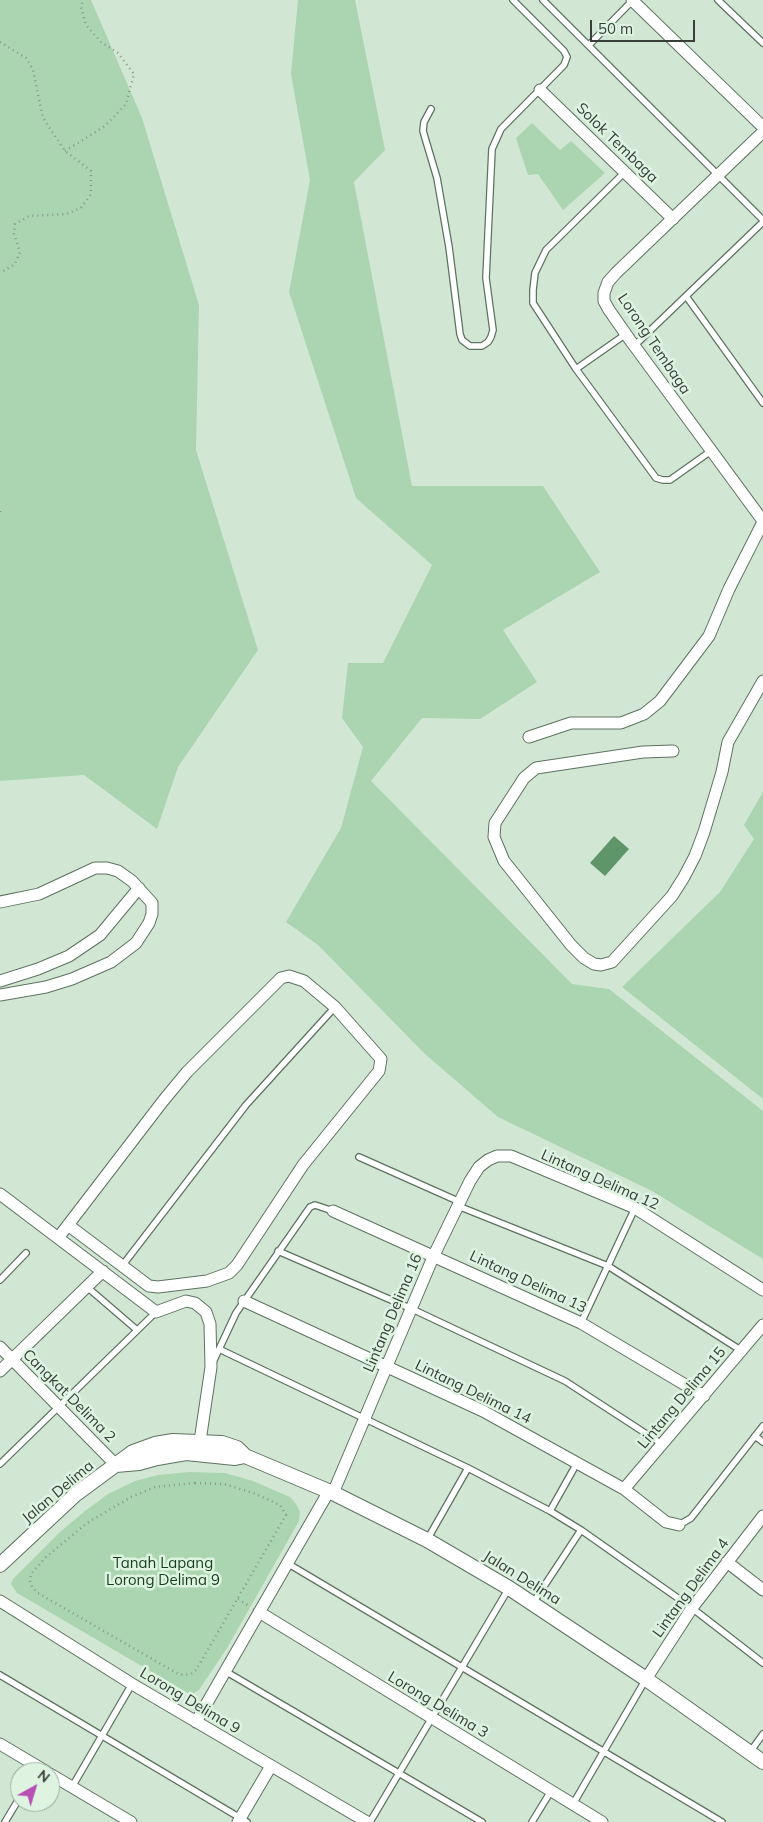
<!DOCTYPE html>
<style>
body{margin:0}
#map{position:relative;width:763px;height:1822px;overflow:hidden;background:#d1e7d4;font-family:Mulish,sans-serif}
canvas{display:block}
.north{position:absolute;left:10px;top:1762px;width:50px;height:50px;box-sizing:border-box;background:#def4e1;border:1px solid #9bac9d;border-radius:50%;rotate:39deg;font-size:14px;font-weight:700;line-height:20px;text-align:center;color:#373f38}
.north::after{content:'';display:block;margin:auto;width:18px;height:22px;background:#b850b4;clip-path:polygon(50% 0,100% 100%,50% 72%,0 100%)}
.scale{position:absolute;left:590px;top:20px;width:105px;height:22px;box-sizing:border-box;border:2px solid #373f38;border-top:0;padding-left:6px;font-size:15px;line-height:18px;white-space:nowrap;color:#373f38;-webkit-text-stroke:4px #def4e1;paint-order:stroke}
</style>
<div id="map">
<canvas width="763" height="1822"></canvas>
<div class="north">N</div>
<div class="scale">50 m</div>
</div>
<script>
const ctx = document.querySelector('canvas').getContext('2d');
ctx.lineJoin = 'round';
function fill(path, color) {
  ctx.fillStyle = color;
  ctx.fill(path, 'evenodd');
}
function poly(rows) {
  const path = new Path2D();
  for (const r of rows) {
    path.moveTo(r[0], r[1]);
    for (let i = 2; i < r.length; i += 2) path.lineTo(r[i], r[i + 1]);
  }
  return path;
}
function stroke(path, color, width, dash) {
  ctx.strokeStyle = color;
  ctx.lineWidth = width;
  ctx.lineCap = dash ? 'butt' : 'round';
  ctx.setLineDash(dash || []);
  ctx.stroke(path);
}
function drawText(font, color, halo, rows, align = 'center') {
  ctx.font = font + ' Mulish,sans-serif';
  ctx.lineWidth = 5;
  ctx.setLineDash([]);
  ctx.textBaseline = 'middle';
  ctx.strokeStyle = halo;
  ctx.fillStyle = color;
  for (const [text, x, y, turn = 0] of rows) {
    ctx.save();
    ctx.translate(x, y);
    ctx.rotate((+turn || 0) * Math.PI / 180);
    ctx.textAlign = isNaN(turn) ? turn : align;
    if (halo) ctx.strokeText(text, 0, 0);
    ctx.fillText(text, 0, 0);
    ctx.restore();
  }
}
const green = poly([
 [0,0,91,0,142,118,199,305,196,450,258,650,178,767,157,829,84,775,0,781],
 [298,0,355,0,385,150,354,182,412,486,543,486,600,572,503,630,537,682,480,719,422,718,371,781,572,984,609,989,763,1111,763,1259,652,1191,498,1117,425,1054,318,945,286,922,341,828,363,747,342,718,348,663,383,663,432,565,356,498,289,292,310,180,291,74],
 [532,123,560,150,571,141,605,173,563,210,538,174,528,175,516,138],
 [763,792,763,1099,622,987,720,892,754,839,744,825],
 [189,1472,225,1473,253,1481,290,1497,296,1504,300,1512,299,1521,227,1648,199,1690,191,1695,17,1593,11,1584,13,1579,60,1532,85,1511,108,1494,135,1481,158,1475]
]);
const water = poly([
 [614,836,629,849,605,876,590,863]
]);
const path = poly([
 [0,42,26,58,33,70,43,118,65,151,91,171,91,194,81,208,66,214,29,216,15,224,14,234,20,252,15,264,0,273],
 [65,151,105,126,126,104,134,74,118,53,101,42,86,25,81,7,83,0],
 [0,511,0,512],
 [195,1483,224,1484,256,1494,280,1505,286,1515,196,1670,191,1674,185,1675,178,1674,38,1593,32,1587,30,1581,31,1574,46,1557,87,1523,131,1497,155,1487,195,1483],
 [238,1599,249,1606]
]);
const service = poly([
 [543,0,763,220],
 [718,0,763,43],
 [589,45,633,0],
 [431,109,424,122,423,131,437,178,449,247,460,334,462,340,470,346,482,346,488,342,491,337,493,330,486,278,492,149,501,129,564,65,567,57,564,51,513,0],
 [625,172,546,250,535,273,533,290,533,303,576,369,656,478,663,480,670,480,711,451],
 [686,296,763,403],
 [634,346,763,222],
 [576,369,626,334],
 [359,1157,460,1202],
 [458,1206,608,1266,742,1351],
 [278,1251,412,1309,565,1381,662,1444],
 [122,1266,246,1105,335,1007],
 [0,1280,26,1253],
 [87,1287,137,1330],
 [581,1323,635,1208],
 [219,1349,468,1468,550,1511,581,1530,692,1608,763,1663],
 [213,1362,236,1313,310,1207,315,1205,333,1211],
 [755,1436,763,1442],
 [0,1464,156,1312],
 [550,1511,577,1463],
 [679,1525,691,1518,763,1426],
 [427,1540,468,1468],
 [287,1563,722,1822],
 [533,1603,581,1530],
 [225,1671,482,1822],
 [0,1675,247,1822],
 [750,1752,763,1734],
 [72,1787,132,1684],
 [573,1804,646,1679],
 [5,1822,20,1797],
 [370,1822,509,1588],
 [532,1822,551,1791]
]);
const minor = poly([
 [632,0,763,127],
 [540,90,673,219],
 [763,132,616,273,608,282,604,293,604,301,609,310,630,340,763,521],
 [529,737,571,723,621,723,644,714,660,701,709,636,729,589,763,522],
 [673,751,643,752,536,768,524,778,495,823,494,837,504,861,571,945,584,958,594,964,601,965,612,962,672,896,684,877,695,856,704,832,722,772,728,742,763,681],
 [0,902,39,894,95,868,107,868,118,871,132,881,152,903,152,914,149,923,136,943,111,962,72,979,46,987,0,995],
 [0,981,38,969,69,956,100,935,139,888],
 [0,1194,156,1312,186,1301,195,1303,206,1312,210,1324,211,1367,200,1441],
 [333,1211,581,1323,704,1396],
 [58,1238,68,1225,163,1101,187,1072,281,978,289,976,304,981,335,1007,381,1059,379,1071,303,1165,237,1265,229,1273,207,1281,158,1287,149,1286,68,1225],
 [244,1301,483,1411,624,1489,666,1522,679,1525],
 [0,1347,116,1465],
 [0,1371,103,1271],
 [624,1489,763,1325],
 [333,1493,434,1255,470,1181,479,1167,488,1160,497,1156,511,1156,635,1208,763,1290],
 [727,1562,763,1590],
 [0,1601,132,1684,367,1822],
 [259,1612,602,1822],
 [646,1679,692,1608,763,1516],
 [196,1722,329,1491],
 [0,1744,47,1772],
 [50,1774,131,1822],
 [238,1822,271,1766]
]);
const tertiary = poly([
 [116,1465,139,1463,157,1458,186,1453,235,1458,245,1456],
 [0,1565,76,1494,133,1452,155,1444,173,1441,222,1443,237,1448,245,1456,333,1493,427,1540,509,1588,646,1679,763,1762]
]);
const streetNames = [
 ["Solok Tembaga",617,143,44],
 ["Lorong Tembaga",654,344,56],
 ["Lintang Delima 12",600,1180,24],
 ["Lintang Delima 13",528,1282,25],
 ["Lintang Delima 16",393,1313,-67],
 ["Lintang Delima 14",473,1392,26],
 ["Cangkat Delima 2",69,1396,45],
 ["Lintang Delima 15",682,1398,-50],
 ["Jalan Delima",58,1492,-40],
 ["Jalan Delima",522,1578,32],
 ["Lintang Delima 4",691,1588,-54],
 ["Lorong Delima 9",190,1701,31],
 ["Lorong Delima 3",438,1705,31]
];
const parkNames = [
 ["Tanah Lapang",163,1563],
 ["Lorong Delima 9",163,1580]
];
fill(green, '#aad5b0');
fill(water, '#5f9669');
stroke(service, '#5e7261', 8);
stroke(minor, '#5e7261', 13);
stroke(tertiary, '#5e7261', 16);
stroke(path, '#89988b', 2.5, [1, 4]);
stroke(service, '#fff', 5.5);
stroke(minor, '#fff', 11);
stroke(tertiary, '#fff', 14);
drawText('15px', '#373f38', '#def4e1', streetNames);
drawText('15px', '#153e1f', '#def4e1', parkNames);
</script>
